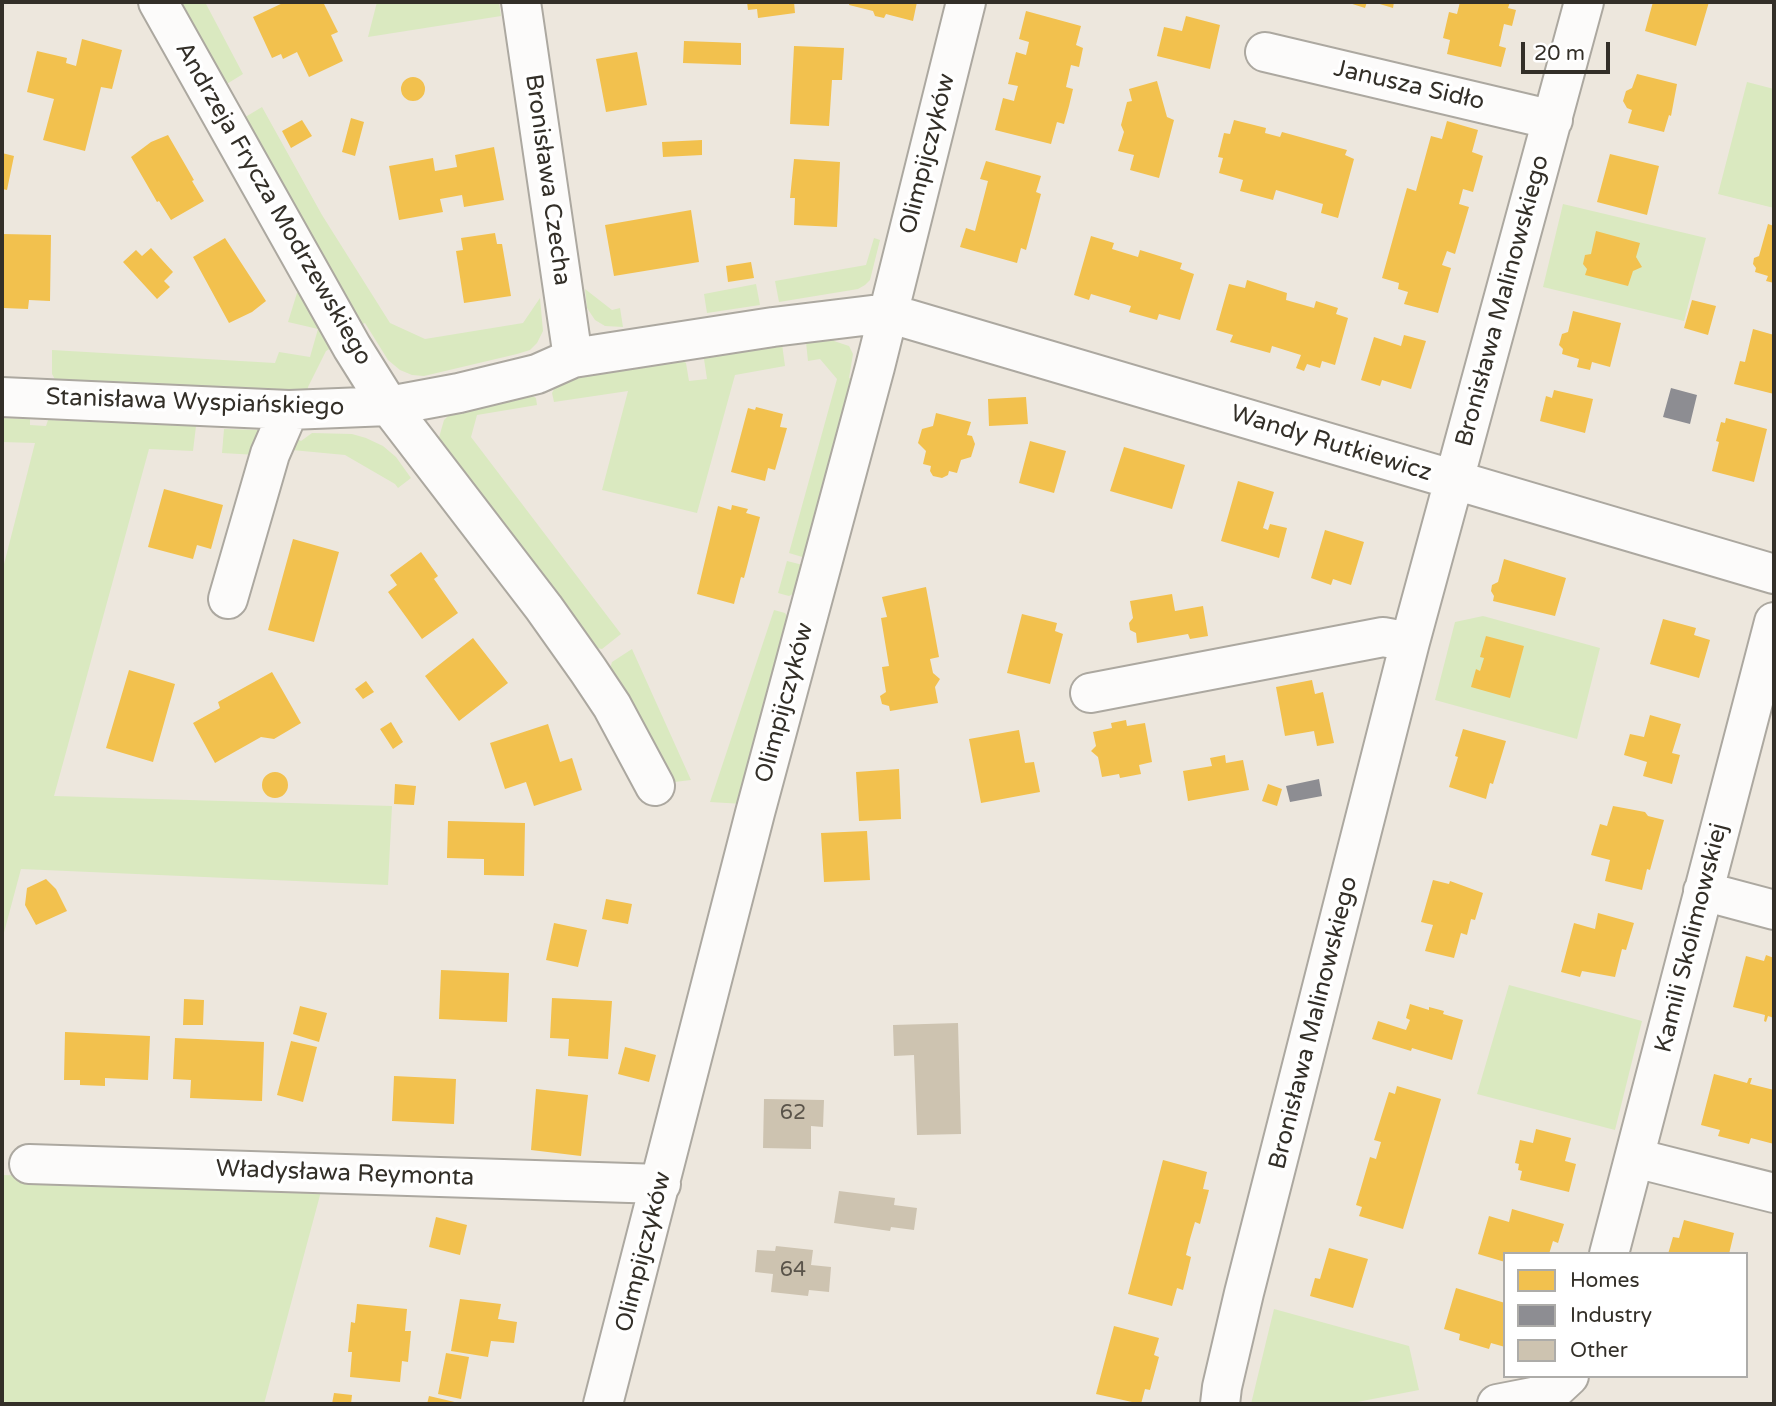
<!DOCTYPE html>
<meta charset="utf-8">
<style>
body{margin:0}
#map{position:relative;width:1776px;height:1406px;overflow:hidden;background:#ede7dd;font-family:"Varela Round",sans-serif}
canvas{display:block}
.frame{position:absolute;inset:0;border:4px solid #332f28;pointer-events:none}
.legend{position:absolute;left:1503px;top:1252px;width:245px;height:126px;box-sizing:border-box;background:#fff;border:2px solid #adaca9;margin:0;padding:9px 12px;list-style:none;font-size:21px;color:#332f28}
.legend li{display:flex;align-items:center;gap:14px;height:35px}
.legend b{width:35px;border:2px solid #adaca9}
.scale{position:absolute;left:1521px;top:42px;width:89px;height:32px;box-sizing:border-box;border:4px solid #332f28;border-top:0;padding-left:9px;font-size:21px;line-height:24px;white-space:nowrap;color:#332f28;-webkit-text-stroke:5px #fff;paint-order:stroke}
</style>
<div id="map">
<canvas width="1776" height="1406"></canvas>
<div class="frame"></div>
<ul class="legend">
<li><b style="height:19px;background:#f2c14e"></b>Homes</li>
<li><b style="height:19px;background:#8d8d92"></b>Industry</li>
<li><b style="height:19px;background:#cdc3b0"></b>Other</li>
</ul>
<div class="scale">20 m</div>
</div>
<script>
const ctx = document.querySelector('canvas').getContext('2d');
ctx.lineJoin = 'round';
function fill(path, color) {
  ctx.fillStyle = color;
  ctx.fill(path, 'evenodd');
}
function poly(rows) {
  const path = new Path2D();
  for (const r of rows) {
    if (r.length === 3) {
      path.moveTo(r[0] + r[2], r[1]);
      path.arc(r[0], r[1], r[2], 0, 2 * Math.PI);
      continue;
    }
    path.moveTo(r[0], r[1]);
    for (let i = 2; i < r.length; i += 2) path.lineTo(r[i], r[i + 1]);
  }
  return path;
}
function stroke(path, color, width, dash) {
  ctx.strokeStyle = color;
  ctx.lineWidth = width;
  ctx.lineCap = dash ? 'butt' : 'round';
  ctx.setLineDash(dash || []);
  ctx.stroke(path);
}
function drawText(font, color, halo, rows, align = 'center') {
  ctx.font = font + ' "Varela Round",sans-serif';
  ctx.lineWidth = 7;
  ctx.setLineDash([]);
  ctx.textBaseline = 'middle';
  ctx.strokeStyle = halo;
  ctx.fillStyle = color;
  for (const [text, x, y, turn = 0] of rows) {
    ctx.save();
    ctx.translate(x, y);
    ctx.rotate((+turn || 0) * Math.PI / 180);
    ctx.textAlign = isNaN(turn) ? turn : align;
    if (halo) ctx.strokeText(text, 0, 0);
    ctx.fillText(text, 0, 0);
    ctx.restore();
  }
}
const green = poly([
 [167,2,205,2,243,74,217,90],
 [377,2,499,2,501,16,368,37],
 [1747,82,1774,89,1774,208,1718,194],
 [262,107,322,215,390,323,425,339,523,323,540,298,543,331,537,343,530,350,517,354,424,376,412,375,400,370,388,360,365,323,355,328,237,122],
 [1563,204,1706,238,1684,321,1543,287],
 [874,238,880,240,870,280,865,285,858,289,779,302,775,281,866,265],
 [756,284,760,305,707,313,704,294],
 [308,286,338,344,326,351,308,387,307,396,58,385,52,374,52,350,275,363,279,352,310,357,318,329,288,322,297,293],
 [585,289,612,310,620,308,623,327,605,326,595,320,587,308],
 [832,331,834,341,849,346,853,354,849,378,856,380,809,559,789,553,837,379,820,359,808,361,806,342],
 [782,344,785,366,735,375,697,513,602,490,628,391,554,402,552,393,558,381,675,355,686,363,689,381,707,379,704,359,712,349],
 [524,391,536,398,537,405,477,415,471,437,621,634,602,649,588,646,438,441,444,420,454,410],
 [2,418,30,419,30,425,46,426,48,420,196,426,193,451,149,449,54,796,392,806,388,885,21,869,2,940,2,572,35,443,2,442],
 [224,429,265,430,257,455,222,453],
 [312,433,352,434,366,438,383,446,396,457,411,478,398,488,395,484,345,455,292,450,293,436,301,441],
 [787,561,807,566,801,590,789,596,778,593],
 [774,610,785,613,791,624,743,804,710,802],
 [1483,616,1600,648,1577,739,1435,700,1455,622],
 [632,649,691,780,666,783,608,676,612,662],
 [1509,985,1642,1021,1615,1130,1477,1094],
 [2,1175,323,1184,264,1404,2,1404],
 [1274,1309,1409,1346,1419,1390,1347,1404,1251,1404]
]);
const homes = poly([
 [285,2,323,2,338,32,331,35,343,61,309,77,297,52,283,59,281,54,272,58,253,17],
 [747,2,794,2,795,13,758,18,757,9,748,10],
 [850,2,917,2,913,21,886,14,884,18,875,16,873,11,849,5],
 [1346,2,1367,2,1365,8],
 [1373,2,1394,2,1393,8],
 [1460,2,1510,2,1508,8,1516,10,1512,26,1504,24,1499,46,1506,48,1501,67,1447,54,1450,40,1443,38,1449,12,1457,14],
 [1653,2,1709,2,1696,46,1645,31],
 [1026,11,1081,26,1076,45,1083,48,1079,67,1071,65,1066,87,1073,89,1069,106,1064,124,1057,122,1051,144,995,130,1003,98,1014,101,1016,93,1018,86,1008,84,1016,52,1026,55,1029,42,1019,39],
 [1186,16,1220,25,1210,69,1157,56,1164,27,1182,31],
 [82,39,122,50,112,89,101,87,85,151,43,140,54,99,27,92,37,51,67,58,66,63,76,66],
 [684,41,741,43,741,65,683,63],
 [794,46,844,48,842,80,832,80,829,126,790,124],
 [637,52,647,105,606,112,596,59],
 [1637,74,1677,84,1671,116,1669,115,1664,132,1628,123,1632,110,1627,108,1623,101,1626,91,1632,88],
 [413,89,12],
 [1157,81,1167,117,1174,120,1159,178,1130,170,1134,155,1118,151,1124,132,1121,125,1127,102,1132,101,1129,89],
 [351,118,364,122,355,156,342,152],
 [302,120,312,136,291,148,282,131],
 [1234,120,1266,128,1265,133,1280,137,1282,132,1347,150,1345,155,1354,159,1338,218,1321,213,1323,204,1276,190,1273,200,1240,191,1243,180,1219,173,1223,158,1218,157,1224,133,1230,134],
 [1447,121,1478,130,1472,152,1483,156,1473,192,1463,189,1459,204,1469,207,1455,254,1447,251,1442,265,1451,268,1438,313,1404,304,1408,292,1398,289,1399,283,1382,278,1407,188,1416,191,1431,136,1442,139],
 [168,135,194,180,192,181,204,201,171,220,159,201,157,202,131,157,151,142],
 [702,140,702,155,663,157,662,142],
 [494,147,504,200,464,207,462,195,440,199,443,212,399,220,389,166,433,158,435,171,457,167,455,155],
 [2,153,14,156,7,190,2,189],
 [1610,154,1659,166,1647,215,1597,202],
 [794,159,840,162,837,227,794,225,795,198,790,198],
 [986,161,1041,176,1036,192,1041,194,1026,250,1021,248,1017,263,960,247,966,228,975,231,988,181,980,179],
 [691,210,699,262,614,276,605,225],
 [1768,224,1774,226,1774,283,1766,281,1768,276,1755,272,1756,268,1753,264,1754,258,1759,256],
 [1596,231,1640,243,1636,257,1642,267,1633,271,1628,286,1585,275,1587,269,1583,264,1585,255,1591,254],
 [495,233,497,244,502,244,511,296,464,303,456,251,463,250,461,238],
 [2,234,51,235,50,301,29,300,28,309,4,308],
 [1091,236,1114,243,1112,249,1138,257,1140,250,1182,263,1180,269,1194,274,1180,320,1159,314,1157,320,1129,312,1131,306,1091,294,1089,300,1074,295],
 [225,238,266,301,252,312,229,323,193,257],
 [151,248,173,272,164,281,170,287,157,299,123,262,136,250,142,256],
 [751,262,754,278,728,282,726,266],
 [1247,280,1287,293,1286,300,1314,308,1316,301,1338,308,1336,314,1348,318,1335,365,1322,361,1320,368,1307,364,1304,371,1296,368,1301,355,1272,346,1270,353,1230,342,1233,335,1216,330,1229,284,1245,288],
 [1692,300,1716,306,1708,335,1684,328],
 [1573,311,1621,323,1610,367,1592,362,1590,370,1577,367,1579,359,1562,354,1563,349,1559,345,1562,334,1568,332],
 [1753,329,1774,335,1774,394,1734,384,1740,361,1745,362],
 [1404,335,1426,341,1411,389,1382,380,1380,386,1361,380,1374,337,1401,346],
 [1554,390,1593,399,1585,433,1540,421,1546,396,1552,398],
 [1026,397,1028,424,989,426,988,399],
 [756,407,783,414,780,427,787,428,775,470,768,468,765,481,731,472,748,408,755,410],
 [936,413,971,422,967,435,972,436,975,444,971,457,961,460,957,473,949,471,948,475,942,478,933,476,930,471,931,466,923,464,926,451,918,443,922,429,933,426],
 [1726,418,1767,429,1754,482,1712,471,1719,442,1716,441,1721,422,1725,423],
 [1030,441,1066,451,1054,493,1019,483],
 [1124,447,1185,465,1172,509,1110,491],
 [1238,481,1274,492,1263,528,1268,530,1270,524,1287,528,1279,558,1221,541],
 [164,489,223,505,211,549,197,545,193,559,148,547],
 [732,505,748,509,746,513,760,517,744,578,741,577,734,604,697,594,718,506,731,510],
 [1325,530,1364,542,1351,585,1333,579,1331,585,1311,578],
 [293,539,339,552,314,642,268,630],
 [421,552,438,576,434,579,458,613,422,639,388,592,397,585,390,575],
 [1504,559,1566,578,1555,616,1493,601,1494,596,1491,591,1492,585,1498,582],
 [926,587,939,657,930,659,933,673,940,679,935,687,938,703,890,711,889,706,882,704,880,696,886,692,882,667,889,666,881,618,887,617,882,597],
 [1172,594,1175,611,1203,606,1208,636,1190,639,1188,634,1137,643,1136,633,1130,630,1129,623,1133,618,1130,601],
 [1022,614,1057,623,1055,631,1063,634,1050,684,1007,673],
 [1663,619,1696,628,1694,635,1710,640,1699,678,1650,664],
 [1486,636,1524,646,1510,698,1471,687,1476,669,1480,671,1484,658,1480,657],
 [473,638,508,683,459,721,425,676],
 [129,670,175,684,153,762,106,748],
 [272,672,301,723,274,739,261,737,215,763,193,723,220,708,218,702],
 [1312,680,1315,694,1323,692,1334,743,1317,746,1314,731,1285,736,1276,687],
 [366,681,374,692,363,699,355,689],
 [1650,715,1681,724,1672,753,1680,755,1672,784,1643,776,1647,762,1624,755,1630,734,1644,737],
 [1126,720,1127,726,1145,723,1152,762,1139,765,1141,774,1120,778,1119,774,1102,777,1098,757,1091,751,1096,746,1093,732,1112,728,1111,723],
 [391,722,403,742,393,749,380,729],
 [548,724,560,762,572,758,582,790,534,806,526,782,505,789,490,743],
 [1463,729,1506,741,1493,784,1490,783,1486,799,1449,787,1458,757,1455,756],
 [1019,730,1025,763,1034,762,1040,792,981,803,969,739],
 [1225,755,1226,763,1243,760,1249,790,1188,801,1183,771,1212,766,1210,758],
 [899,769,901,819,859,821,856,772],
 [275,785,13],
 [395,784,416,786,414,805,394,804],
 [1268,784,1282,789,1277,806,1262,801],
 [1613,806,1645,812,1648,816,1664,820,1650,870,1647,869,1642,890,1605,881,1610,860,1591,855,1600,824,1607,826],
 [448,821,525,823,524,876,484,875,484,859,447,858],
 [867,831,870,880,824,882,821,833],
 [46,879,56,889,67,911,36,925,25,905,27,888],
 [1433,880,1449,884,1450,881,1483,893,1475,920,1471,919,1467,935,1461,933,1454,958,1425,951,1433,925,1421,922],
 [606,899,632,904,628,924,602,919],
 [1598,913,1634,923,1626,950,1622,949,1615,977,1582,971,1580,977,1561,972,1574,923,1595,929],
 [554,923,587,930,578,967,546,960],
 [1766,955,1774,958,1774,1018,1768,1016,1766,1022,1764,1021,1765,1015,1733,1007,1746,956,1764,961],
 [441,970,509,973,507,1022,439,1019],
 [552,998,612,1001,608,1059,568,1056,569,1039,550,1038],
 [184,999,204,1000,203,1025,183,1025],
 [1410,1004,1429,1010,1429,1007,1444,1011,1443,1014,1463,1020,1452,1060,1412,1048,1411,1051,1372,1039,1378,1021,1406,1030,1410,1020,1406,1018],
 [300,1006,327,1013,319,1042,293,1034],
 [65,1032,150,1036,148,1080,105,1078,105,1086,80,1085,80,1080,64,1080],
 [175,1038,264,1042,262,1101,190,1098,191,1080,173,1079],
 [291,1041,317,1047,303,1102,277,1095],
 [625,1047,656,1055,649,1082,618,1074],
 [1714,1074,1747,1083,1749,1078,1752,1078,1750,1084,1774,1090,1774,1144,1751,1138,1749,1144,1718,1136,1720,1130,1701,1125],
 [394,1076,456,1079,454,1124,392,1121],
 [1397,1086,1441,1099,1403,1229,1359,1216,1362,1207,1356,1205,1370,1157,1376,1159,1381,1142,1374,1140,1389,1092,1395,1094],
 [536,1089,588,1095,581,1156,531,1150],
 [1536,1129,1571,1138,1565,1161,1576,1164,1569,1192,1520,1180,1522,1171,1518,1170,1519,1164,1515,1163,1520,1140,1533,1143],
 [1163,1160,1207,1172,1203,1189,1209,1190,1200,1224,1195,1222,1190,1239,1186,1255,1191,1257,1183,1290,1177,1288,1172,1306,1128,1294],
 [1512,1209,1564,1224,1558,1243,1553,1241,1549,1254,1505,1254,1505,1262,1478,1254,1489,1216,1509,1222],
 [436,1217,467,1225,460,1255,429,1247],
 [1684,1220,1734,1233,1729,1254,1668,1254,1673,1237,1679,1238],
 [1329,1248,1368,1259,1353,1308,1310,1296,1315,1278,1320,1279],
 [1456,1288,1505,1303,1505,1347,1491,1343,1489,1349,1459,1340,1460,1334,1444,1329],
 [460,1299,501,1304,498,1319,517,1322,514,1343,491,1341,488,1357,451,1351],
 [357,1304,407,1309,405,1331,411,1331,408,1362,402,1361,400,1382,350,1377,352,1352,348,1352,351,1322,355,1323],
 [1114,1326,1159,1338,1154,1355,1159,1357,1150,1390,1145,1389,1141,1404,1096,1394],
 [446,1353,469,1357,461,1399,438,1394],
 [334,1393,352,1395,351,1404,332,1404],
 [429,1396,459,1403,459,1404,427,1404]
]);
const industry = poly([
 [1671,388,1697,395,1690,424,1663,417],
 [1319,779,1322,796,1290,802,1286,786]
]);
const building = poly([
 [958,1023,961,1134,917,1135,914,1055,894,1056,893,1025],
 [764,1099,824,1100,823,1127,811,1126,811,1149,763,1148],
 [839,1191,895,1198,894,1205,917,1208,914,1230,891,1227,890,1231,834,1223],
 [776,1246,813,1250,811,1265,831,1267,829,1292,809,1290,808,1296,771,1292,773,1274,755,1272,757,1250,775,1251]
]);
const minor = poly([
 [158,2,352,347,389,406,544,608,588,670,612,706,655,786],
 [521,2,573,358],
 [1265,52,1553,120],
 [2,397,289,410,389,406,459,393,537,374,573,358,773,327,888,313,1774,574],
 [228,599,270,454,289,410],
 [1090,693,1383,637,1410,642],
 [1703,891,1774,910],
 [1635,1158,1774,1193],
 [29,1164,661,1184],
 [1609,1254,1774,622],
 [603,1404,755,813,875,367,966,2],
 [1220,1404,1222,1387,1244,1293,1410,642,1584,2],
 [1497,1404,1538,1396,1554,1390,1569,1376]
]);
const numberNames = [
 ["62",793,1113],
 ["64",793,1270]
];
const streetNames = [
 ["Janusza Sidło",1409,86,13],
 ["Olimpijczyków",928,154,-76],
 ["Bronisława Czecha",547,180,82],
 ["Andrzeja Frycza Modrzewskiego",273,204,60],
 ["Bronisława Malinowskiego",1503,301,-75],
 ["Stanisława Wyspiańskiego",195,403,2],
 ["Wandy Rutkiewicz",1331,444,17],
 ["Olimpijczyków",785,703,-75],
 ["Kamili Skolimowskiej",1692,938,-76],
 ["Bronisława Malinowskiego",1314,1023,-76],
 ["Władysława Reymonta",345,1174,2],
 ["Olimpijczyków",644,1252,-76]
];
fill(green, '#dae9c0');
fill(homes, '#f2c14e');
fill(industry, '#8d8d92');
fill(building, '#cdc3b0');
stroke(minor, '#aca8a0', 42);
stroke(minor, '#fcfbfa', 38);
drawText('21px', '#5a544a', null, numberNames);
drawText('24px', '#332f28', '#fff', streetNames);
</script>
